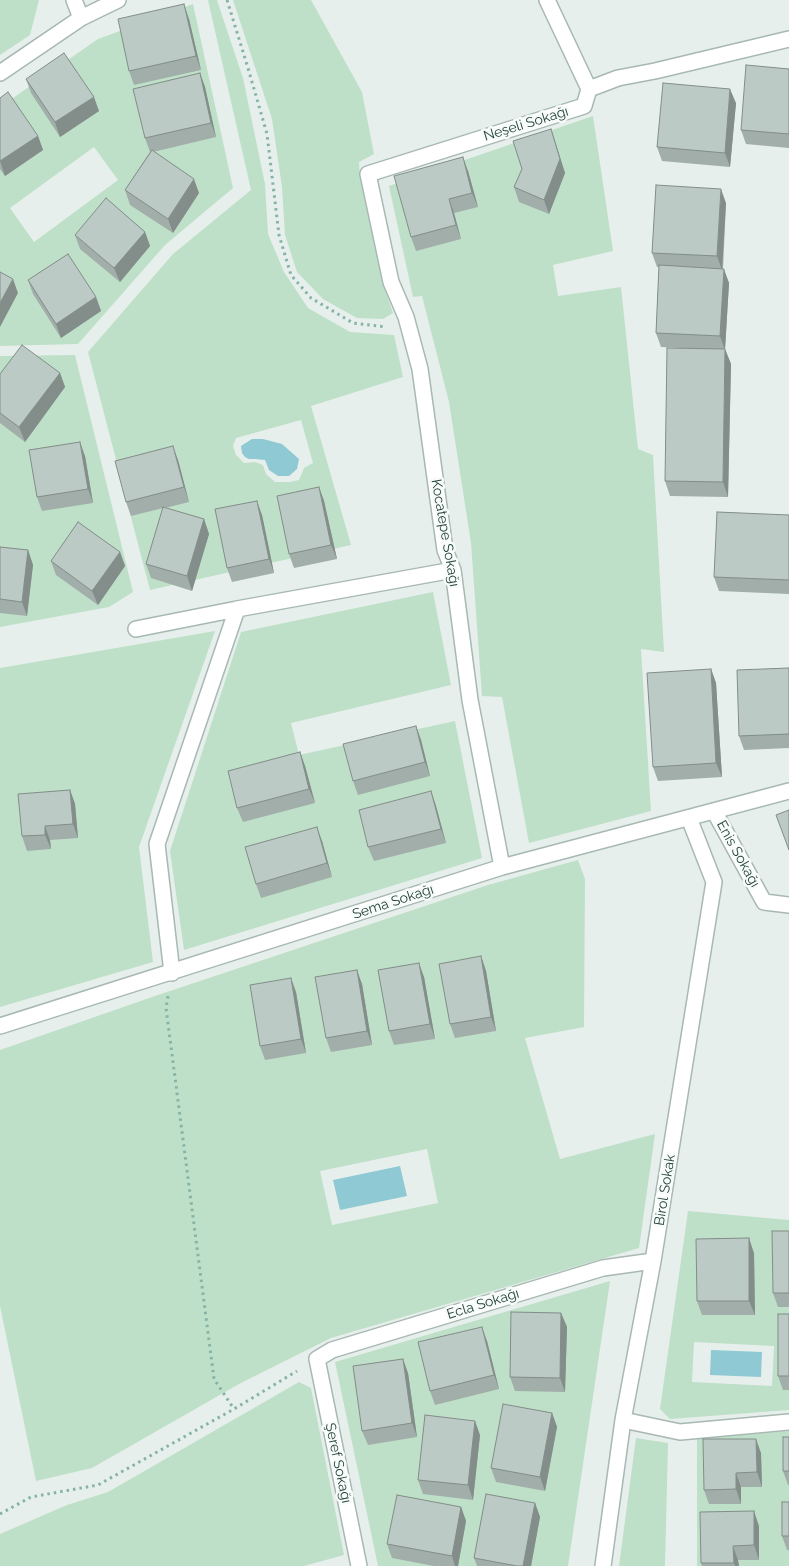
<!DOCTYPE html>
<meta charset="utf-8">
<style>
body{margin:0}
canvas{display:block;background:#e6efeb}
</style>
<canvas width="789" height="1566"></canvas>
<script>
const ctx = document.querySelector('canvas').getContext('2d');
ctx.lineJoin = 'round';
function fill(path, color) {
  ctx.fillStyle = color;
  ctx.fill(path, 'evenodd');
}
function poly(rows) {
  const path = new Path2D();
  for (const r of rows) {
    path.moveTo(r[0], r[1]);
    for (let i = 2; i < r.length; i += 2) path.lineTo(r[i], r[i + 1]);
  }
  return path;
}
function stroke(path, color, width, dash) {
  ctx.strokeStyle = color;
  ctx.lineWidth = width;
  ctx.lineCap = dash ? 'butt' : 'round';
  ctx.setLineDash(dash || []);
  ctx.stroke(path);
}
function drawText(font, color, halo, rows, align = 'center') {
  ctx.font = font + ' Raleway,sans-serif';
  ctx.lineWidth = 5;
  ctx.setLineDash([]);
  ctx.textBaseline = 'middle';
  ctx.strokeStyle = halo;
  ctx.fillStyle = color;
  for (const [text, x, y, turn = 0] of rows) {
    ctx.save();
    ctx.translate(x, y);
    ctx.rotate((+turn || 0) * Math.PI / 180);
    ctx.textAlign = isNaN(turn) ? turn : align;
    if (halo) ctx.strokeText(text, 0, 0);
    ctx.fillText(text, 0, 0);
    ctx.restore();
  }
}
const green = poly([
 [0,0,39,0,30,35,0,55],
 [208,0,217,0,243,78,265,184,268,234,284,272,308,308,350,332,394,335,403,377,311,406,351,545,150,590,88,352,173,254,251,190],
 [301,420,313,463,304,468,299,480,290,482,275,482,266,474,263,465,255,462,244,463,236,455,233,446,236,438],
 [233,0,311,0,362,92,374,154,359,162,360,178,382,281,393,313,383,319,357,318,323,299,297,272,285,235,282,187,272,119],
 [193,4,233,188,165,245,78,344,0,346,0,107,98,39],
 [94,147,118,180,34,242,10,208],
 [593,116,613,251,553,265,558,296,621,287,638,449,653,455,664,652,641,649,651,811,529,843,502,697,482,696,471,543,449,402,422,296,413,297,389,186],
 [75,355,133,592,109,607,0,627,0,356],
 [433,592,451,685,291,723,299,755,455,721,482,858,184,950,170,851,241,632],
 [215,631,139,847,153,962,0,1007,0,668],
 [578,860,585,879,584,1027,525,1038,560,1159,655,1134,639,1248,331,1338,239,1384,92,1468,36,1481,0,1306,0,1050,155,996,488,885],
 [427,1149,438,1203,332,1225,320,1171],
 [688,1211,789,1220,789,1410,670,1419,660,1409],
 [694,1342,774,1346,772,1386,692,1382],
 [610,1281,568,1566,378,1566,335,1362],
 [299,1382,311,1388,344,1555,304,1566,0,1566,0,1534,67,1505,108,1492],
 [789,1431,789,1566,697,1566,697,1439],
 [636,1438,668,1443,665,1566,619,1566]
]);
const water = poly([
 [252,439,263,439,282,444,299,459,297,469,289,476,278,476,269,470,265,460,255,459,249,459,245,457,242,453,241,446],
 [400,1166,407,1196,340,1210,333,1180],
 [711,1350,762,1352,761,1377,710,1375]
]);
const path = poly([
 [227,0,248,68,267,134,279,235,291,275,311,298,353,323,386,327],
 [168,996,166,1008,214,1379,234,1409],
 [0,1514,31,1497,98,1485,234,1409,297,1371]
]);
const street = poly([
 [74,0,81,18],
 [547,0,589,89],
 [0,73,81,18,118,0],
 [136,629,237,609],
 [714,811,764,902,789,905],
 [502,867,470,700,453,570,445,550,420,369,406,317,391,282,368,174,584,106,589,89,618,78,655,71,789,39],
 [172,973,157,844,237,609,453,570],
 [0,1026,502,867,789,791],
 [623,1420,680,1432,789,1422],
 [359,1566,317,1359,332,1350,603,1268,653,1261],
 [603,1566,623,1420,653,1261,714,882,689,818]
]);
const wall = poly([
 [189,19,201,70,134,85,129,71],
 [789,69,789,148,746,144,741,130],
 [200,73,205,87,216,137,153,152,199,193,173,233,130,205,125,190,150,152,145,138],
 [26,79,99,111,60,137,31,93],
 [0,98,38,136,43,150,5,176,0,169],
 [736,103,730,167,662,161,657,147],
 [551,129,565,173,549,214,519,202,514,187],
 [468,171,478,207,454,213,461,239,416,251,411,237],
 [726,203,723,269,729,283,725,349,731,364,728,497,670,496,665,481,700,349,661,347,656,333,659,267,657,267,652,253],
 [145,232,150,246,120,282,80,249,75,235],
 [28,280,96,297,101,311,61,338,33,294],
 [60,373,65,387,25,442,0,423,0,374],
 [85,456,93,503,42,511,37,497],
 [178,460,189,502,165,508,204,519,209,534,192,591,151,578,146,564,163,508,131,516,126,502],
 [319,487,324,501,337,559,294,568,289,554],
 [262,515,274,573,232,582,227,568],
 [789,515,789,594,719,591,714,577],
 [0,547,28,550,33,565,27,616,0,613],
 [120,552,125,566,98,605,56,575,51,561],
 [789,668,789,748,744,750,739,736],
 [711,669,716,683,722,777,658,781,653,767],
 [416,726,421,740,430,776,358,795,353,781],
 [300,752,305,766,315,803,243,822,237,808],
 [70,790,75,804,78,838,50,840,51,849,27,851,22,836],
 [431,791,436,806,446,843,374,861,368,847],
 [322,841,332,877,261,898,256,884],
 [481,956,486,971,496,1031,455,1038,450,1024],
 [424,977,435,1039,394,1045,389,1031],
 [362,984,372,1045,331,1052,326,1038],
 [296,992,306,1053,265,1060,260,1046],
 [789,1231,789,1307,778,1307,773,1293],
 [754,1253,755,1315,702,1315,697,1301],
 [561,1313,567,1327,565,1392,515,1391,510,1377],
 [789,1314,789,1390,783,1390,778,1376],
 [487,1341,499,1389,435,1405,430,1391],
 [408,1373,417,1437,368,1445,362,1431],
 [552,1413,557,1427,545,1491,496,1482,491,1468],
 [480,1435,473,1500,423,1494,418,1480],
 [789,1437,789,1485,788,1485,783,1471],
 [761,1453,762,1487,741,1487,741,1504,709,1504,704,1490],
 [789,1502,789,1550,787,1550,782,1536],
 [535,1503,540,1517,531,1566,477,1566,474,1558],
 [461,1507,466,1521,458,1566,434,1566,392,1558,387,1544],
 [759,1526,759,1560,738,1560,739,1566,702,1566,701,1563]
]);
const shadedWall = poly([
 [184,4,189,19,201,70,196,56],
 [200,73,205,87,216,137,211,123],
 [730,89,736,103,730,167,725,153],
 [94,97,99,111,60,137,55,122],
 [551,129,565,173,549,214,544,200],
 [38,136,43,150,5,176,0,161],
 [463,157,468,171,478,207,472,193],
 [194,179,199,193,173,233,168,219],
 [721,189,726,203,722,270,717,256],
 [449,199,454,213,461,239,456,225],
 [145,232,150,246,120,282,114,268],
 [724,269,729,283,725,350,720,336],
 [13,279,18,293,0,327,0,303],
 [96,297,101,311,61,338,56,324],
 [725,349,731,364,728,497,723,482],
 [60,373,65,387,25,442,19,427],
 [80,442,85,456,93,503,88,489],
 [173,446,178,460,189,502,184,487],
 [319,487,324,501,337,559,331,545],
 [257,501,262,515,274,573,269,559],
 [204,519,209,534,192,591,187,576],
 [28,550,33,565,27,616,22,602],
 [120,552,125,566,98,605,92,591],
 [711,669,716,683,722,777,716,763],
 [416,726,421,740,430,776,425,762],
 [300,752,305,766,315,803,309,789],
 [70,790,75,804,78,838,73,824],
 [431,791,436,806,446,843,441,829],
 [45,826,50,840,51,849,45,835],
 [317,827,322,841,332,877,327,863],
 [481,956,486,971,496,1031,491,1017],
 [419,963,424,977,435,1039,430,1024],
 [357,970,362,984,372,1045,367,1031],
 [291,978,296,992,306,1053,301,1039],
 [749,1238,754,1253,755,1315,749,1301],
 [561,1313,567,1327,565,1392,560,1378],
 [482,1327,487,1341,499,1389,494,1375],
 [403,1359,408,1373,417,1437,412,1423],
 [552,1413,557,1427,545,1491,540,1477],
 [475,1421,480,1435,473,1500,468,1485],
 [756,1439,761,1453,762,1487,757,1472],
 [736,1473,741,1487,741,1504,736,1489],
 [535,1503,540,1517,531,1566,523,1566],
 [461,1507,466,1521,458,1566,455,1566,452,1556],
 [754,1511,759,1526,759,1560,754,1545],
 [733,1546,738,1560,739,1566,735,1566,734,1563]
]);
const building = poly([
 [184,4,196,56,129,71,118,19,184,4],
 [64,53,94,97,55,122,26,79,64,53],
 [746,65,789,69,789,134,741,130,746,65],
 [200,73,211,123,145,138,133,89,200,73],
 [663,83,730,89,725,153,657,147,663,83],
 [8,92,38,136,0,161,0,98,8,92],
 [551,129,560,159,544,200,514,187,522,169,513,141,551,129],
 [152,150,194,179,168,219,125,190,152,150],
 [463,157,472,193,449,199,456,225,411,237,394,176,463,157],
 [656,185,721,189,717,256,652,253,656,185],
 [106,198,145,232,114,268,75,235,106,198],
 [68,254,96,297,56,324,28,280,68,254],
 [659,265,724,269,720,336,656,333,659,265],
 [0,272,13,279,0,303,0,272],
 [22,345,60,373,19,427,0,413,0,374,22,345],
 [667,348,725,349,723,482,665,481,667,348],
 [80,442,88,489,37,497,29,450,80,442],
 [173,446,184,487,126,502,115,461,173,446],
 [319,487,331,545,289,554,277,496,319,487],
 [257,501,269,559,227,568,215,509,257,501],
 [163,507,204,519,187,576,146,564,163,507],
 [717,512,789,515,789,580,714,577,717,512],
 [78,522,120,552,92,591,51,561,78,522],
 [0,547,28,550,22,602,0,599,0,547],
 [789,668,789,734,739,736,737,670,789,668],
 [711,669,716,763,653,767,647,673,711,669],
 [416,726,425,762,353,781,343,744,416,726],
 [300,752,309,789,237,808,228,771,300,752],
 [70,790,73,824,45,826,45,835,22,836,18,794,70,790],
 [431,791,441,829,368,847,359,810,431,791],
 [789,810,789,850,776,815,789,810],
 [317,827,327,863,256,884,245,847,317,827],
 [481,956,491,1017,450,1024,439,964,481,956],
 [419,963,430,1024,389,1031,378,970,419,963],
 [357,970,367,1031,326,1038,315,977,357,970],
 [291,978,301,1039,260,1046,250,985,291,978],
 [772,1231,789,1231,789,1293,773,1293,772,1231],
 [749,1238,749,1301,697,1301,696,1239,749,1238],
 [511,1312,561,1313,560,1378,510,1377,511,1312],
 [778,1314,789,1314,789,1376,778,1376,778,1314],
 [482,1327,494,1375,430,1391,418,1342,482,1327],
 [403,1359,412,1423,362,1431,353,1366,403,1359],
 [503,1404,552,1413,540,1477,491,1468,503,1404],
 [425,1415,475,1421,468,1485,418,1480,425,1415],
 [783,1437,789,1437,789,1471,783,1471,783,1437],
 [703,1439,756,1439,757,1472,736,1473,736,1489,704,1490,703,1439],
 [486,1494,535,1503,523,1566,517,1566,474,1558,486,1494],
 [397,1495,461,1507,452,1556,387,1544,397,1495],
 [782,1502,789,1502,789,1536,782,1536,782,1502],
 [754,1511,754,1545,733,1546,734,1563,701,1563,700,1512,754,1511]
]);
const streetNames = [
 ["Neşeli Sokağı",526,124,-17],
 ["Kocatepe Sokağı",445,533,80],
 ["Enis Sokağı",738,854,61],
 ["Sema Sokağı",393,902,-18],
 ["Birol Sokak",665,1190,-81],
 ["Ecla Sokağı",483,1304,-17],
 ["Şeref Sokağı",338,1463,78]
];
fill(green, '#bfe0c8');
fill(water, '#8ec9d4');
stroke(street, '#a8b8b2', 18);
stroke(path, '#86b3a5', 3, [2.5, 4]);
stroke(street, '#fff', 15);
fill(wall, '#a1aea9');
fill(shadedWall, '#838d89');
fill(building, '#bbcac4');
stroke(building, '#838d89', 1);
drawText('14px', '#24423a', '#f7fbf9', streetNames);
</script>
